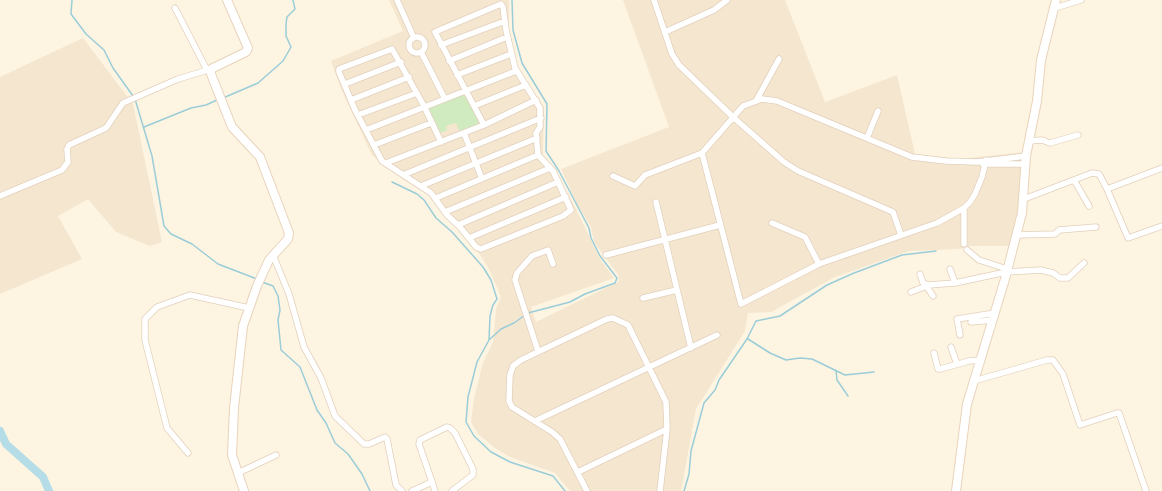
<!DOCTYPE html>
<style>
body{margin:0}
canvas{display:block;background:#fdf4e1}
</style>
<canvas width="1162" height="491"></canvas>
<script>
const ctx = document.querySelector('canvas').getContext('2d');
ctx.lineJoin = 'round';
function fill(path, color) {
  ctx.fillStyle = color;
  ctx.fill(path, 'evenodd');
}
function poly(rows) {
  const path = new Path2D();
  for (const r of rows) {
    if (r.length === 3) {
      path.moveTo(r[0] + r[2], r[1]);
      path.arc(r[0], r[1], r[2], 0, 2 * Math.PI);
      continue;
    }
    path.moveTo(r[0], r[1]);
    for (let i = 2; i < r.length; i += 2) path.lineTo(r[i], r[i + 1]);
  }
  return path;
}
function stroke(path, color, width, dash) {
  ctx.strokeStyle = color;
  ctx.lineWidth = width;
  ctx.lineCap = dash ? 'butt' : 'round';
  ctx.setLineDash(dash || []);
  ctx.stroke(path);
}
const residential = poly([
 [389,0,509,0,509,29,518,68,544,107,543,155,552,166,575,207,600,259,614,278,531,307,536,322,618,282,619,276,594,242,591,227,578,206,561,169,669,127,623,0,785,0,825,102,897,75,915,154,959,159,1025,152,1021,215,1009,246,971,246,960,249,909,251,835,277,771,312,748,313,745,331,696,409,681,491,570,491,555,473,510,457,495,448,478,434,471,422,474,398,483,363,493,342,496,309,501,297,490,271,481,256,426,191,404,180,372,155,342,91,331,61,403,31],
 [83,38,133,104,162,242,150,246,116,232,88,199,58,216,82,259,0,294,0,77]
]);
const green = poly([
 [464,93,481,122,460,132,456,123,446,126,447,130,440,133,427,109]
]);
const stream = poly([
 [72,0,71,14,86,34,104,50,113,68,133,96],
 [512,0,513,30,522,63,547,104,546,151,559,171,589,228,591,238,600,256,617,278,615,283,585,294,570,302,528,313,514,323,501,329,489,340,477,362,468,397,466,422,474,436,491,452,510,462,553,476,565,491],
 [223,98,258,83,283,61,291,47,286,36,286,24,287,17,295,9,293,0],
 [135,99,152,156,164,226,171,234,192,244,218,264,257,279],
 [144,127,191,108,206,105,217,100],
 [392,182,417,194,424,200,436,218,452,232,483,267,491,280,497,299,493,305,490,316,489,340],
 [262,282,273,286,278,296,280,310,278,320,281,350,300,367,317,410,326,423,335,443,348,454,362,474,370,491],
 [748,339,770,353,786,360,800,358,812,359,845,375,874,372],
 [836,371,837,380,848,396],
 [684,491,689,474,691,451,704,403,715,390,719,380,747,339,756,321,780,316,827,285,854,273,902,255,936,251]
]);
const river = poly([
 [0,431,6,444,43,477,49,491]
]);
const street = poly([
 [397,0,414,38],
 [654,0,672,54,679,65,733,117,784,162,798,171,893,212,901,235],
 [175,8,207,70],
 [1055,8,1081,0],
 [665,32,714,10,727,0],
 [417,45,8],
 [441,45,505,21],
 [421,52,445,99],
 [449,61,507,37],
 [457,75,511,54],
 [345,84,401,62],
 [351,100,409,77],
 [756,101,779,59],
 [474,106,526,85],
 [358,115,417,93],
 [366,130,516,71],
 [464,133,482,179],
 [867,138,878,111],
 [1028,141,1042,140,1050,143,1078,135],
 [441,142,424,106,392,49,339,69,339,72,355,110,382,161,431,193,447,215,460,227,476,247,481,249,563,216,571,210,553,171,538,155,536,133,540,127,540,108,515,68,506,30,503,7,501,4,435,32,484,125],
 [374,145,431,123],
 [702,153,741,304,819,264,937,223,964,208,970,202,975,194,982,177,986,160],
 [386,163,484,125,536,100],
 [983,164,1025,164],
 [403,175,541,118],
 [613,176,635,186,645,175,702,153,743,106,762,99,777,101,912,157,946,161,977,162,1026,156],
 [1074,180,1089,206],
 [421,186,537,138],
 [1107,189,1128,238,1162,226],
 [0,196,62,170,68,162,67,149,69,145,106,128,123,103,178,79,211,69],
 [436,198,538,155],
 [1024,199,1092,173,1099,174,1107,189,1162,168],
 [656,202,691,348],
 [964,208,964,244],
 [445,212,550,168],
 [772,223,805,237,819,264],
 [458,225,558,182],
 [1017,235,1055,234,1059,230,1096,227],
 [469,238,566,197],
 [967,250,979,260,1007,269],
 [273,255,289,294,304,347,321,378,335,416,364,444,369,444,385,437,387,439,396,485,402,491],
 [606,255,720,225],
 [950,269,955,283],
 [920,274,923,283,929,285],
 [927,287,933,296],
 [911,292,929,285,955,283,1006,272,1041,270,1053,273,1060,278,1068,278,1084,263],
 [643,298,677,290],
 [971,322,993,320],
 [960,335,957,319,995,313],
 [951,347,957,364],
 [538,351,515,280,517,273,532,256,548,250,553,264],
 [934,353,938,369,940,369,969,361,981,360],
 [974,381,1047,360,1053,360,1063,374,1080,425,1117,413,1119,413,1146,491],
 [535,421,717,335],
 [188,453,167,428,145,340,145,319,157,307,190,295,249,308],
 [578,472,667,429],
 [238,473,276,455],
 [432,482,419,444,420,440,447,427,450,428,455,433,473,469,473,475,469,478,452,491],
 [412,491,432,482,435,491],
 [587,491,560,439,552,432,512,407,509,401,510,375,513,366,521,360,607,319,613,318,628,325,666,402,667,429,660,491]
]);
const secondary = poly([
 [227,0,248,48,246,52,211,69,211,74,232,127,260,157,289,233,288,239,269,260,257,286,243,326,234,408,232,455,244,491],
 [956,491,967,404,1005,279,1022,213,1026,156,1037,101,1041,60,1056,0]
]);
fill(residential, '#f5e6cf');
fill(green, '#cfebbf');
stroke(stream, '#9bcdd9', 1.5);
stroke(river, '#b5dde7', 8);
stroke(street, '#e2d0bc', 7);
stroke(secondary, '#e9d3bc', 10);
stroke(street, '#fff', 5.5);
stroke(secondary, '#fff', 8);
</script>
